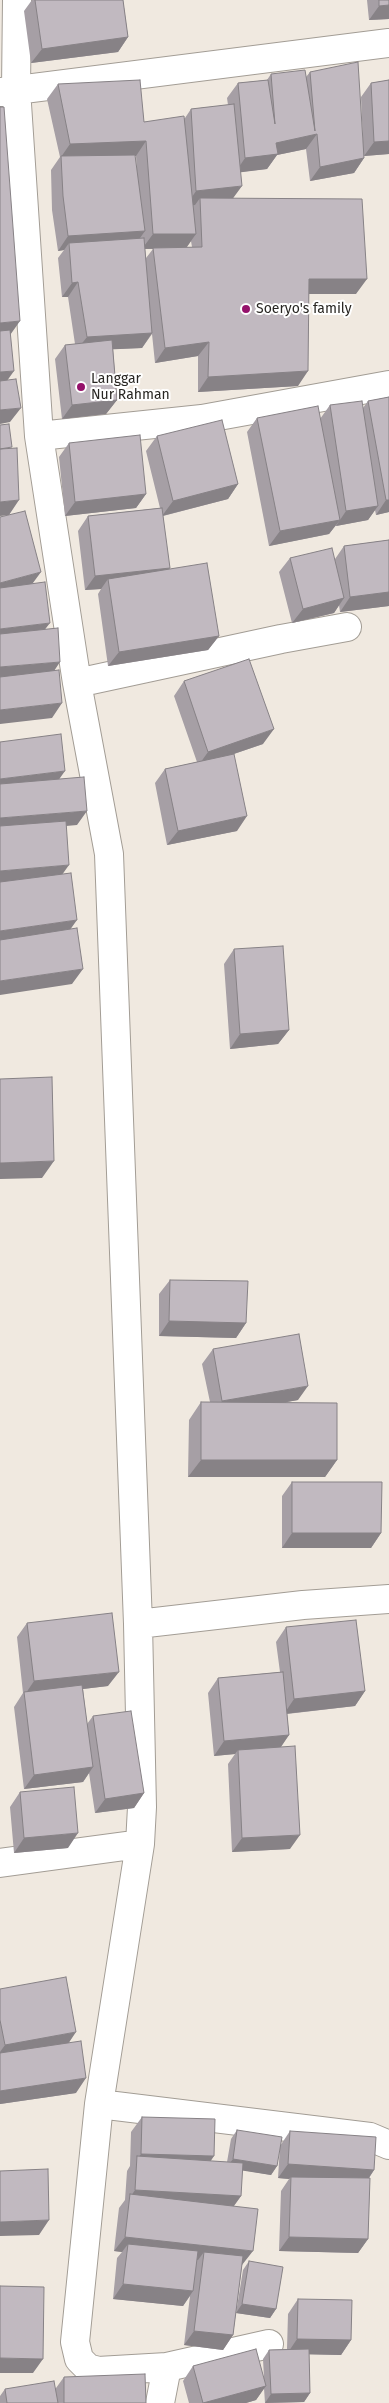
<!DOCTYPE html>
<style>
body{margin:0}
canvas{display:block;background:#f0e9e0}
</style>
<canvas width="389" height="2403"></canvas>
<script>
const ctx = document.querySelector('canvas').getContext('2d');
ctx.lineJoin = 'round';
function poly(rows) {
  const path = new Path2D();
  for (const r of rows) {
    path.moveTo(r[0], r[1]);
    for (let i = 2; i < r.length; i += 2) path.lineTo(r[i], r[i + 1]);
  }
  return path;
}
function stroke(path, color, width, dash) {
  ctx.strokeStyle = color;
  ctx.lineWidth = width;
  ctx.lineCap = dash ? 'butt' : 'round';
  ctx.setLineDash(dash || []);
  ctx.stroke(path);
}
function fill(path, color) {
  ctx.fillStyle = color;
  ctx.fill(path, 'evenodd');
}
function drawText(font, color, halo, rows, align = 'center') {
  ctx.font = font + ' "Fira Sans",sans-serif';
  ctx.lineWidth = 4;
  ctx.setLineDash([]);
  ctx.textBaseline = 'middle';
  ctx.strokeStyle = halo;
  ctx.fillStyle = color;
  for (const [text, x, y, turn = 0] of rows) {
    ctx.save();
    ctx.translate(x, y);
    ctx.rotate((+turn || 0) * Math.PI / 180);
    ctx.textAlign = isNaN(turn) ? turn : align;
    if (halo) ctx.strokeText(text, 0, 0);
    ctx.fillText(text, 0, 0);
    ctx.restore();
  }
}
const street = poly([
 [17,0,16,89,39,436,77,683,109,854,138,1624,142,1807,140,1844,99,2104,75,2342,79,2359,88,2368,98,2371,167,2367,160,2403],
 [0,92,389,43],
 [39,436,202,419,389,385],
 [77,683,281,639,347,627],
 [138,1624,303,1605,389,1599],
 [0,1863,140,1844],
 [99,2104,370,2137,389,2145],
 [167,2367,269,2344]
]);
const wall = poly([
 [32,0,123,0,128,37,118,52,31,63,24,11],
 [367,0,389,0,389,19,369,20],
 [310,72,363,142,361,97,371,83,389,80,389,154,364,156,364,158,354,173,310,181,306,149,277,155,267,169,240,172,233,198,356,294,309,294,298,386,198,392,198,356,155,363,152,334,142,348,113,349,117,400,106,414,62,419,55,359,65,345,75,344,68,297,62,297,58,258,64,250,58,251,52,210,51,170,60,157,47,99,58,84,144,122,185,118,191,109,228,105,227,98,238,83,267,80,271,74,306,77],
 [135,156,136,156,137,173],
 [191,241,192,247,187,247],
 [145,249,153,249,146,258],
 [389,397,389,512,376,515,375,510,368,520,336,526,336,525,329,534,269,546,247,432,257,418,320,419,330,405,363,408,368,401],
 [157,436,238,484,228,499,163,516,168,569,219,636,208,650,108,666,98,594,101,589,85,590,78,531,88,516,160,508,146,451],
 [69,443,146,494,136,508,65,516,59,457],
 [389,540,389,606,340,612,339,605,334,613,292,623,279,572,290,558,335,559,344,546],
 [184,681,263,744,231,755,237,831,167,845,155,783,165,769,197,762,174,696],
 [234,949,289,1030,278,1044,230,1049,224,964],
 [170,1280,246,1323,236,1338,159,1336,159,1294],
 [213,1349,298,1400,286,1402,337,1460,325,1477,188,1477,189,1420,201,1402,210,1402,202,1364],
 [292,1482,381,1533,371,1548,282,1548,282,1496],
 [27,1623,108,1686,83,1689,87,1724,93,1716,144,1793,134,1808,95,1813,89,1773,83,1782,24,1789,14,1707,23,1693,17,1637],
 [286,1627,365,1691,355,1706,287,1714,289,1735,280,1747,290,1849,232,1852,228,1764,235,1754,214,1756,208,1693,218,1678,280,1672,276,1642],
 [20,1792,68,1848,14,1853,10,1807],
 [0,1989,68,2043,76,2093,0,2104],
 [142,2117,211,2161,227,2162,231,2139,237,2130,277,2166,271,2175,242,2170,241,2196,234,2206,242,2265,233,2335,223,2350,184,2345,190,2296,183,2306,113,2299,117,2258,122,2252,114,2251,119,2208,125,2200,127,2171,130,2166,131,2132],
 [290,2131,374,2170,369,2178,368,2239,358,2253,279,2251,281,2191,289,2179,278,2178,280,2146],
 [249,2261,276,2309,270,2318,236,2313,243,2270],
 [298,2299,351,2340,341,2355,309,2354,310,2393,304,2402,265,2403,264,2388,256,2400,246,2403,189,2403,183,2381,193,2366,264,2378,263,2359,269,2350,287,2349,288,2314],
 [64,2377,146,2403,0,2403,0,2396,5,2389,56,2388]
]);
const shadedWall = poly([
 [389,5,389,19,369,20,379,6],
 [128,37,118,52,31,63,42,49],
 [317,134,306,149,277,155,267,169,235,173,245,158,276,143],
 [146,141,136,156,61,159,61,157,70,144],
 [389,141,389,154,364,156,374,142],
 [364,158,354,173,310,181,320,167],
 [242,186,231,201,200,198,195,205,186,206,196,191],
 [145,231,135,245,69,243,64,250,58,251,68,236],
 [153,234,196,234,186,248,142,249],
 [309,279,367,279,356,294,298,294],
 [78,282,68,297,62,297,72,283],
 [20,321,8,338,0,339,0,323],
 [152,333,142,348,76,351,87,337],
 [209,342,198,356,155,363,165,348],
 [14,371,4,385,0,386,0,372],
 [308,371,298,386,198,392,208,377],
 [117,400,106,414,62,419,72,405],
 [21,408,10,422,0,424,0,410],
 [238,484,228,499,162,516,173,501],
 [146,494,136,508,65,516,75,502],
 [19,500,9,515,0,516,0,502],
 [386,500,389,500,389,512,376,515],
 [378,506,368,520,336,526,346,511],
 [340,520,329,534,269,546,280,531],
 [170,568,159,582,108,579,101,589,85,590,95,576],
 [41,572,30,587,0,595,0,583],
 [389,592,389,606,340,612,350,597],
 [344,598,334,613,292,623,303,609],
 [50,623,39,637,0,642,0,629],
 [219,636,208,650,108,666,119,652],
 [60,662,50,677,0,681,0,667],
 [62,703,52,718,0,724,0,710],
 [274,729,263,744,198,766,208,752],
 [65,771,55,785,0,792,0,779],
 [87,811,77,825,0,832,0,818],
 [247,816,237,831,167,845,178,831],
 [69,865,59,879,0,884,0,871],
 [77,920,67,934,0,944,0,931],
 [83,969,72,984,0,995,0,981],
 [289,1030,278,1044,230,1049,240,1034],
 [54,1161,42,1178,0,1179,0,1163],
 [169,1321,246,1323,236,1338,159,1336],
 [308,1386,298,1400,212,1416,222,1401],
 [201,1460,337,1460,325,1477,188,1477],
 [292,1533,381,1533,371,1548,282,1548],
 [119,1672,108,1686,24,1696,34,1681],
 [365,1691,355,1706,284,1714,294,1699],
 [289,1735,279,1750,238,1750,235,1754,214,1756,224,1741],
 [93,1767,83,1782,24,1789,34,1775],
 [144,1793,134,1808,95,1813,105,1799],
 [78,1833,68,1848,14,1853,24,1838],
 [300,1835,290,1849,232,1852,242,1838],
 [76,2032,66,2047,0,2059,0,2052,5,2045],
 [86,2078,76,2093,0,2104,0,2091],
 [141,2154,214,2156,204,2171,137,2159],
 [233,2159,277,2166,271,2175,226,2168],
 [288,2164,374,2170,364,2185,291,2177,289,2179,278,2178],
 [135,2190,241,2196,230,2211,129,2199],
 [49,2220,39,2235,0,2236,0,2222],
 [125,2237,253,2251,242,2265,203,2261,204,2252,198,2260,127,2252,128,2244,122,2252,114,2251],
 [289,2237,368,2239,358,2253,279,2251],
 [123,2284,193,2291,183,2306,113,2299],
 [242,2304,276,2309,270,2318,236,2313],
 [194,2331,233,2335,223,2350,184,2345],
 [297,2339,351,2340,341,2355,287,2354],
 [0,2358,43,2359,33,2373,0,2373],
 [266,2386,256,2400,246,2403,202,2403],
 [310,2393,304,2402,265,2403,271,2394]
]);
const building = poly([
 [35,0,123,0,128,37,42,49,35,0],
 [379,0,389,0,389,5,379,6,379,0],
 [358,62,364,158,320,167,317,134,276,143,278,154,245,158,238,83,268,80,275,124,271,74,305,70,315,131,310,72,358,62],
 [140,80,144,122,184,116,196,234,153,234,146,141,70,144,58,84,140,80],
 [389,80,389,141,374,142,371,83,389,80],
 [234,104,242,186,196,191,191,109,234,104],
 [0,107,4,107,20,321,0,323,0,107],
 [135,155,145,231,68,236,63,196,61,156,135,155],
 [200,198,362,199,367,279,309,279,308,371,208,377,209,342,165,348,153,248,202,247,200,198],
 [144,238,152,333,87,337,78,282,72,283,69,243,144,238],
 [10,330,14,371,0,372,0,331,10,330],
 [112,340,117,400,72,405,65,345,112,340],
 [16,379,21,408,0,410,0,381,16,379],
 [389,397,389,500,386,500,368,401,389,397],
 [362,401,378,506,346,511,330,405,362,401],
 [318,406,340,520,280,531,257,418,318,406],
 [222,420,238,484,173,501,157,436,222,420],
 [9,424,12,447,0,449,0,425,9,424],
 [140,435,146,494,75,502,69,443,140,435],
 [17,448,19,500,0,502,0,449,17,448],
 [162,508,170,568,95,576,88,516,162,508],
 [25,511,41,572,0,583,0,517,25,511],
 [389,540,389,592,350,597,344,546,389,540],
 [332,548,344,598,303,609,290,558,332,548],
 [207,563,219,636,119,652,108,579,207,563],
 [45,582,50,623,0,629,0,588,45,582],
 [58,628,60,662,0,667,0,634,58,628],
 [249,659,274,729,208,752,184,681,249,659],
 [59,670,62,703,0,710,0,677,59,670],
 [61,734,65,771,0,779,0,742,61,734],
 [234,754,247,816,178,831,165,769,234,754],
 [84,777,87,811,0,818,0,784,84,777],
 [66,821,69,865,0,871,0,826,66,821],
 [71,873,77,920,0,931,0,882,71,873],
 [77,928,83,969,0,981,0,940,77,928],
 [283,946,289,1030,240,1034,234,949,283,946],
 [52,1077,54,1161,0,1163,0,1079,52,1077],
 [170,1280,248,1281,246,1323,169,1321,170,1280],
 [299,1334,308,1386,222,1401,213,1349,299,1334],
 [201,1402,337,1403,337,1460,201,1460,201,1402],
 [292,1482,382,1482,381,1533,292,1533,292,1482],
 [112,1613,119,1672,34,1681,27,1623,112,1613],
 [356,1620,365,1691,294,1699,286,1627,356,1620],
 [283,1672,289,1735,224,1741,218,1678,283,1672],
 [82,1685,93,1767,34,1775,24,1692,82,1685],
 [131,1711,144,1793,105,1799,93,1716,131,1711],
 [295,1746,300,1835,242,1838,238,1750,295,1746],
 [74,1787,78,1833,24,1838,20,1792,74,1787],
 [66,1977,76,2032,5,2045,0,2020,0,1989,66,1977],
 [81,2041,86,2078,0,2091,0,2053,81,2041],
 [142,2117,215,2119,214,2156,141,2154,142,2117],
 [237,2130,282,2137,277,2166,233,2159,237,2130],
 [290,2131,376,2137,374,2170,288,2164,290,2131],
 [137,2156,243,2163,241,2196,135,2190,137,2156],
 [48,2169,49,2220,0,2222,0,2171,48,2169],
 [291,2177,370,2178,368,2239,289,2237,291,2177],
 [130,2194,258,2209,253,2251,125,2237,130,2194],
 [128,2244,198,2251,193,2291,123,2284,128,2244],
 [204,2252,243,2256,233,2335,194,2331,204,2252],
 [249,2261,283,2267,276,2309,242,2304,249,2261],
 [0,2286,44,2287,43,2359,0,2358,0,2286],
 [298,2299,352,2300,351,2340,297,2339,298,2299],
 [256,2349,266,2386,203,2403,193,2366,256,2349],
 [309,2349,310,2393,271,2394,269,2350,309,2349],
 [145,2374,146,2403,64,2403,64,2377,145,2374],
 [54,2381,58,2403,7,2403,5,2389,54,2381]
]);
const markers = [
 [246,309,5,"#95126b"],
 [81,387,5,"#95126b"]
];
const poiNames = [
 ["Soeryo's family",256,309],
 ["Langgar",91,379],
 ["Nur Rahman",91,395]
];
stroke(street, '#a39d95', 30);
stroke(street, '#fff', 28);
fill(wall, '#a69fa5');
fill(shadedWall, '#878286');
fill(building, '#c1b9c0');
stroke(building, '#878286', 1);
for (const [x, y, r, color] of markers) {
  const dot = new Path2D();
  dot.arc(x, y, r, 0, 2 * Math.PI);
  ctx.fillStyle = color;
  ctx.fill(dot);
  stroke(dot, '#fff', 2);
}
drawText('14px', '#282622', '#fff', poiNames, 'left');
</script>
